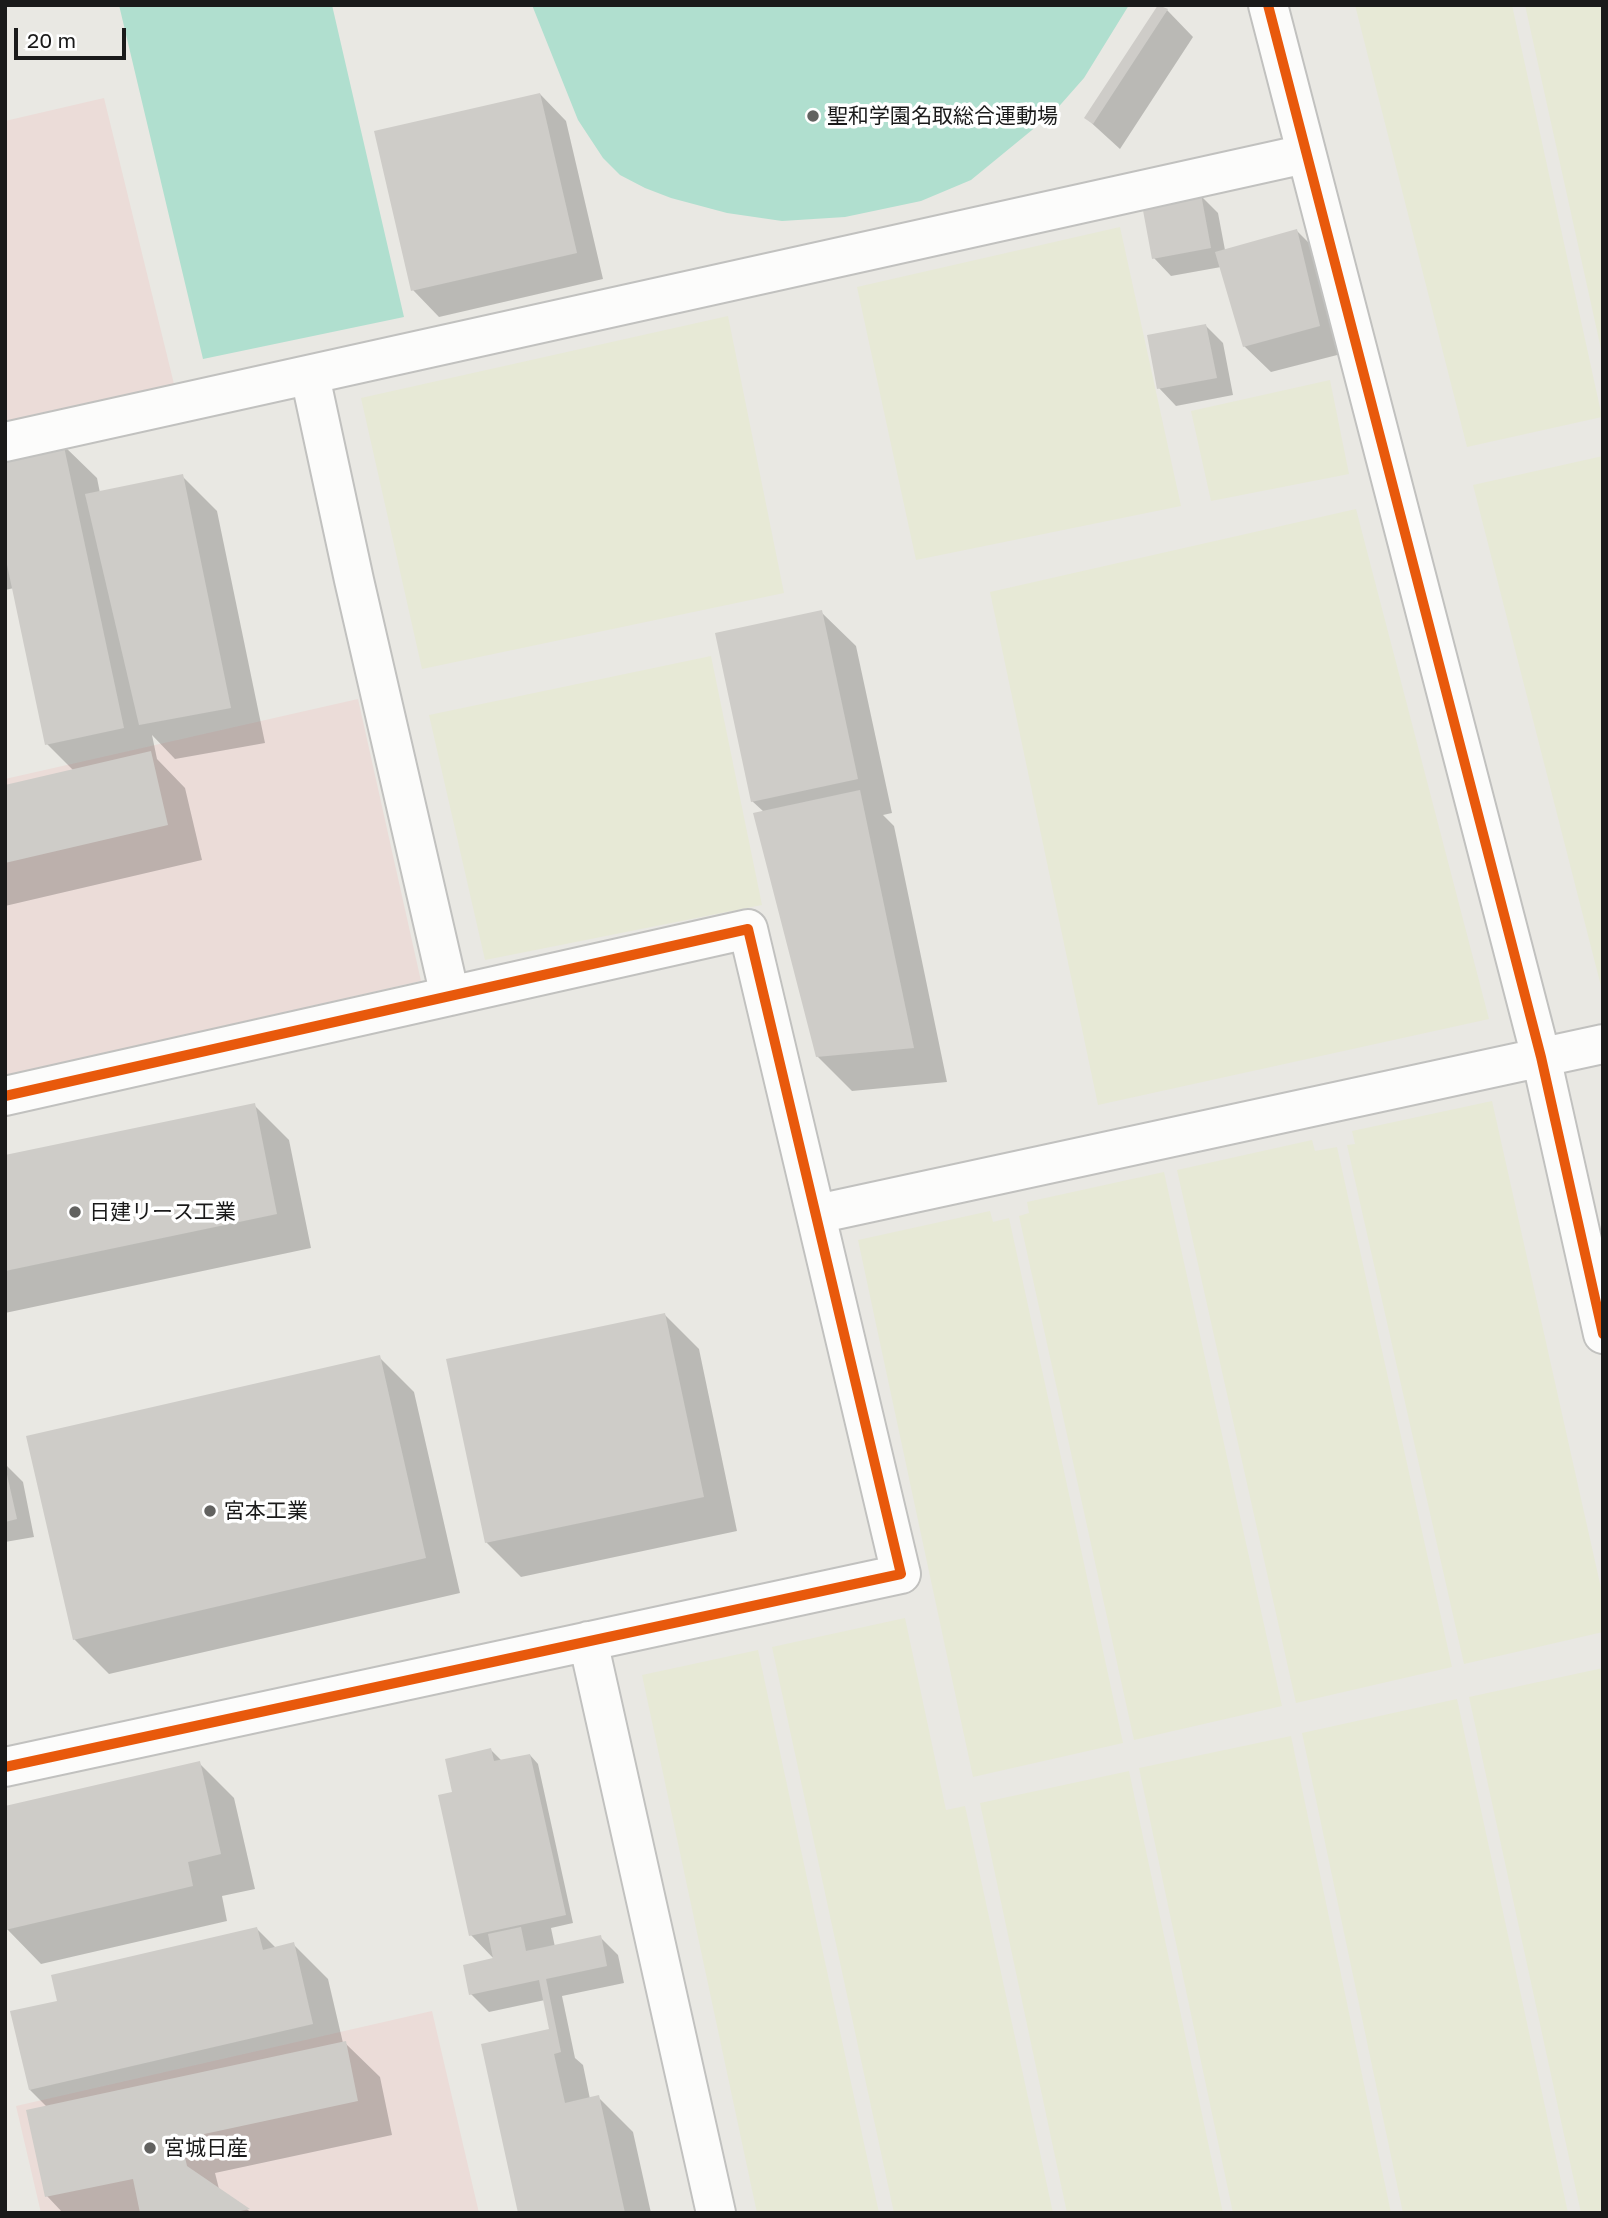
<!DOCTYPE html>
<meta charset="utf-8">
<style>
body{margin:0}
#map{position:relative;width:1608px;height:2218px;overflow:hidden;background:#e9e8e3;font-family:"Golos Text",sans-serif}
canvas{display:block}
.frame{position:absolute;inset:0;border:7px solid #1a1a1a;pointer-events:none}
.scale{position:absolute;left:14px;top:28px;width:112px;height:32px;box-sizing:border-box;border:4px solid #1a1a1a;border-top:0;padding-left:9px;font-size:21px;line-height:24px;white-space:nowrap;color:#1a1a1a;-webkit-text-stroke:5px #fff;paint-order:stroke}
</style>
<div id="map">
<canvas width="1608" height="2218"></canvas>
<div class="frame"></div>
<div class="scale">20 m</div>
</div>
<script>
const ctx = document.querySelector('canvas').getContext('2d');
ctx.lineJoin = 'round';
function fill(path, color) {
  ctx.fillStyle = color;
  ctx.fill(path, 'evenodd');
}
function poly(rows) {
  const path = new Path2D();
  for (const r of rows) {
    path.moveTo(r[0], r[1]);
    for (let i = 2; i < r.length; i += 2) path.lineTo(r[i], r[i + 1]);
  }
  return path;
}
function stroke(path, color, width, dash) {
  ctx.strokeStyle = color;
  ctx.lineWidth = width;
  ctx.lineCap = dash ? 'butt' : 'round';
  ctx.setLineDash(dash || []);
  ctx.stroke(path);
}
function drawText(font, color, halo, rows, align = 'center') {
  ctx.font = font + ' "Golos Text","Noto Sans JP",sans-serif';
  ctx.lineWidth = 7;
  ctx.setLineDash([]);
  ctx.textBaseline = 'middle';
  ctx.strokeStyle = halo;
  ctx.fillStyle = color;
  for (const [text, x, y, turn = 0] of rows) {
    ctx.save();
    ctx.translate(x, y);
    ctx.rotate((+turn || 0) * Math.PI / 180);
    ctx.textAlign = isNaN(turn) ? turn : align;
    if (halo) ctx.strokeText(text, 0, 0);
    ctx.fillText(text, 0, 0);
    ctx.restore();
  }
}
const commercial = poly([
 [104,98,174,384,5,421,5,121],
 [358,699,421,981,5,1076,5,779],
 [432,2011,479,2213,41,2213,16,2106]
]);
const farmland = poly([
 [1355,5,1512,5,1602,417,1467,447],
 [1525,5,1603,5,1603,358],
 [1120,227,1181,506,916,560,857,287],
 [728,316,784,593,422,669,361,398],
 [1330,380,1349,474,1211,501,1191,411],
 [1603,456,1603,994,1473,485],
 [1356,509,1489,1019,1098,1105,990,592],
 [711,656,762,905,485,960,429,715],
 [1492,1101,1603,1597,1603,1632,1464,1664,1347,1145,1355,1144,1352,1131],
 [1312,1140,1315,1151,1337,1147,1452,1667,1296,1703,1177,1170],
 [1164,1172,1282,1706,1134,1740,1019,1216,1029,1213,1027,1202],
 [990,1211,993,1222,1009,1218,1123,1743,973,1777,858,1240],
 [905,1618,946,1810,965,1806,1053,2213,894,2213,772,1647],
 [758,1650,879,2213,757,2213,642,1675],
 [1603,1668,1603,2213,1581,2213,1469,1697],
 [1457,1699,1568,2213,1403,2213,1302,1733],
 [1291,1736,1391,2213,1233,2213,1139,1768],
 [1129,1771,1223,2213,1067,2213,980,1803]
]);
const pitch = poly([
 [119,5,332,5,404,317,203,359],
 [532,5,1129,5,1084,78,1054,112,971,180,921,201,845,217,782,221,727,213,671,198,645,188,620,175,603,158,578,120]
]);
const shadow = poly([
 [1167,10,1193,37,1120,149,1086,118],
 [540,94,566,121,603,279,439,317,413,290],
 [1201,196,1218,213,1225,250,1297,231,1323,257,1345,353,1271,372,1244,346,1221,267,1171,276,1154,258],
 [1206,326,1223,343,1233,395,1176,406,1159,388],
 [62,444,97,478,100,493,182,476,217,511,265,743,175,759,152,735,157,759,185,788,202,860,5,906,5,787,74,771,47,744,14,588,5,590,5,456],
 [821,612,856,646,892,813,883,815,894,826,947,1082,852,1091,817,1056,764,812,752,801],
 [254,1105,289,1140,311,1248,5,1313,5,1157],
 [664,1314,699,1349,737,1531,521,1577,486,1542],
 [379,1357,414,1392,460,1593,109,1674,74,1639],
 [5,1464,23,1482,34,1537,5,1542],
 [491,1750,502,1761,530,1755,538,1764,573,1923,551,1928,555,1947,600,1937,618,1955,624,1983,562,1996,575,2058,583,2065,590,2099,598,2097,633,2132,651,2213,520,2213,552,2035,545,2000,489,2012,471,1994,495,1960,471,1935,454,1793],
 [199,1763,234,1798,255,1889,222,1896,227,1921,41,1964,7,1929],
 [257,1929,276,1948,293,1944,328,1979,343,2043,345,2043,380,2077,392,2135,215,2173,219,2189,252,2213,63,2213,47,2196,47,2107,30,2090,59,2002]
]);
const building = poly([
 [1158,5,1168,9,1093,124,1084,118],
 [540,93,577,253,411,291,374,131],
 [1201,194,1211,248,1152,259,1142,205],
 [1297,229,1320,326,1243,347,1215,252],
 [1206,324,1217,378,1157,389,1147,335],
 [63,442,124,728,45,745,5,555,5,454],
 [183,474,231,708,139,725,85,494],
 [822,610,858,779,751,802,715,633],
 [151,751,168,825,5,863,5,785],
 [860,790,914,1048,816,1057,753,813],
 [255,1103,277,1214,5,1271,5,1155],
 [665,1313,704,1497,485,1543,446,1359],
 [380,1355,426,1558,73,1640,26,1436],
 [5,1466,17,1519,5,1522],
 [491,1748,494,1761,530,1754,566,1915,469,1936,438,1795,452,1792,445,1759],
 [200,1761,221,1854,188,1862,193,1886,5,1930,5,1806],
 [257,1927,263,1950,294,1942,313,2024,29,2090,10,2011,57,2001,51,1975],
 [521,1927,526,1951,601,1935,607,1966,546,1979,561,2052,554,2054,565,2103,599,2095,625,2213,518,2213,481,2044,549,2029,539,1980,469,1995,463,1965,493,1958,488,1934],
 [346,2041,358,2101,181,2139,187,2166,250,2209,231,2213,140,2213,133,2179,45,2197,26,2110]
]);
const minor = poly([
 [1268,5,1541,1057,1603,1334],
 [310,376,354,580,450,996],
 [5,442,1305,154],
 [5,1096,748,929,901,1574,5,1767],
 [817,1214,1603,1044],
 [588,1641,716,2213]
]);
const cycleway = poly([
 [1268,5,1541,1057,1603,1334],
 [5,1096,748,929,901,1574,5,1767]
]);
const markers = [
 [813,116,7,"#626260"],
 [75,1212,7,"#626260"],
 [210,1511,7,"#626260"],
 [150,2148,7,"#626260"]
];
const poiNames = [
 ["聖和学園名取総合運動場",827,116],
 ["日建リース工業",89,1212],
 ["宮本工業",224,1511],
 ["宮城日産",164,2148]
];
fill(commercial, '#ebdcd8');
fill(farmland, '#e7e9d6');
fill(pitch, '#b0dfcf');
fill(shadow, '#0003');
fill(building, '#ceccc8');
stroke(minor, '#c1c1bf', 42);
stroke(minor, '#fcfcfb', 38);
stroke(cycleway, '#e8590c', 10);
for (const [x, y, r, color] of markers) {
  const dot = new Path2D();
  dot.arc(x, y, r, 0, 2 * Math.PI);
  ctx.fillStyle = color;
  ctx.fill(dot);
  stroke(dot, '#fff', 2.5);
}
drawText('21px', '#1a1a1a', '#fff', poiNames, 'left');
</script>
